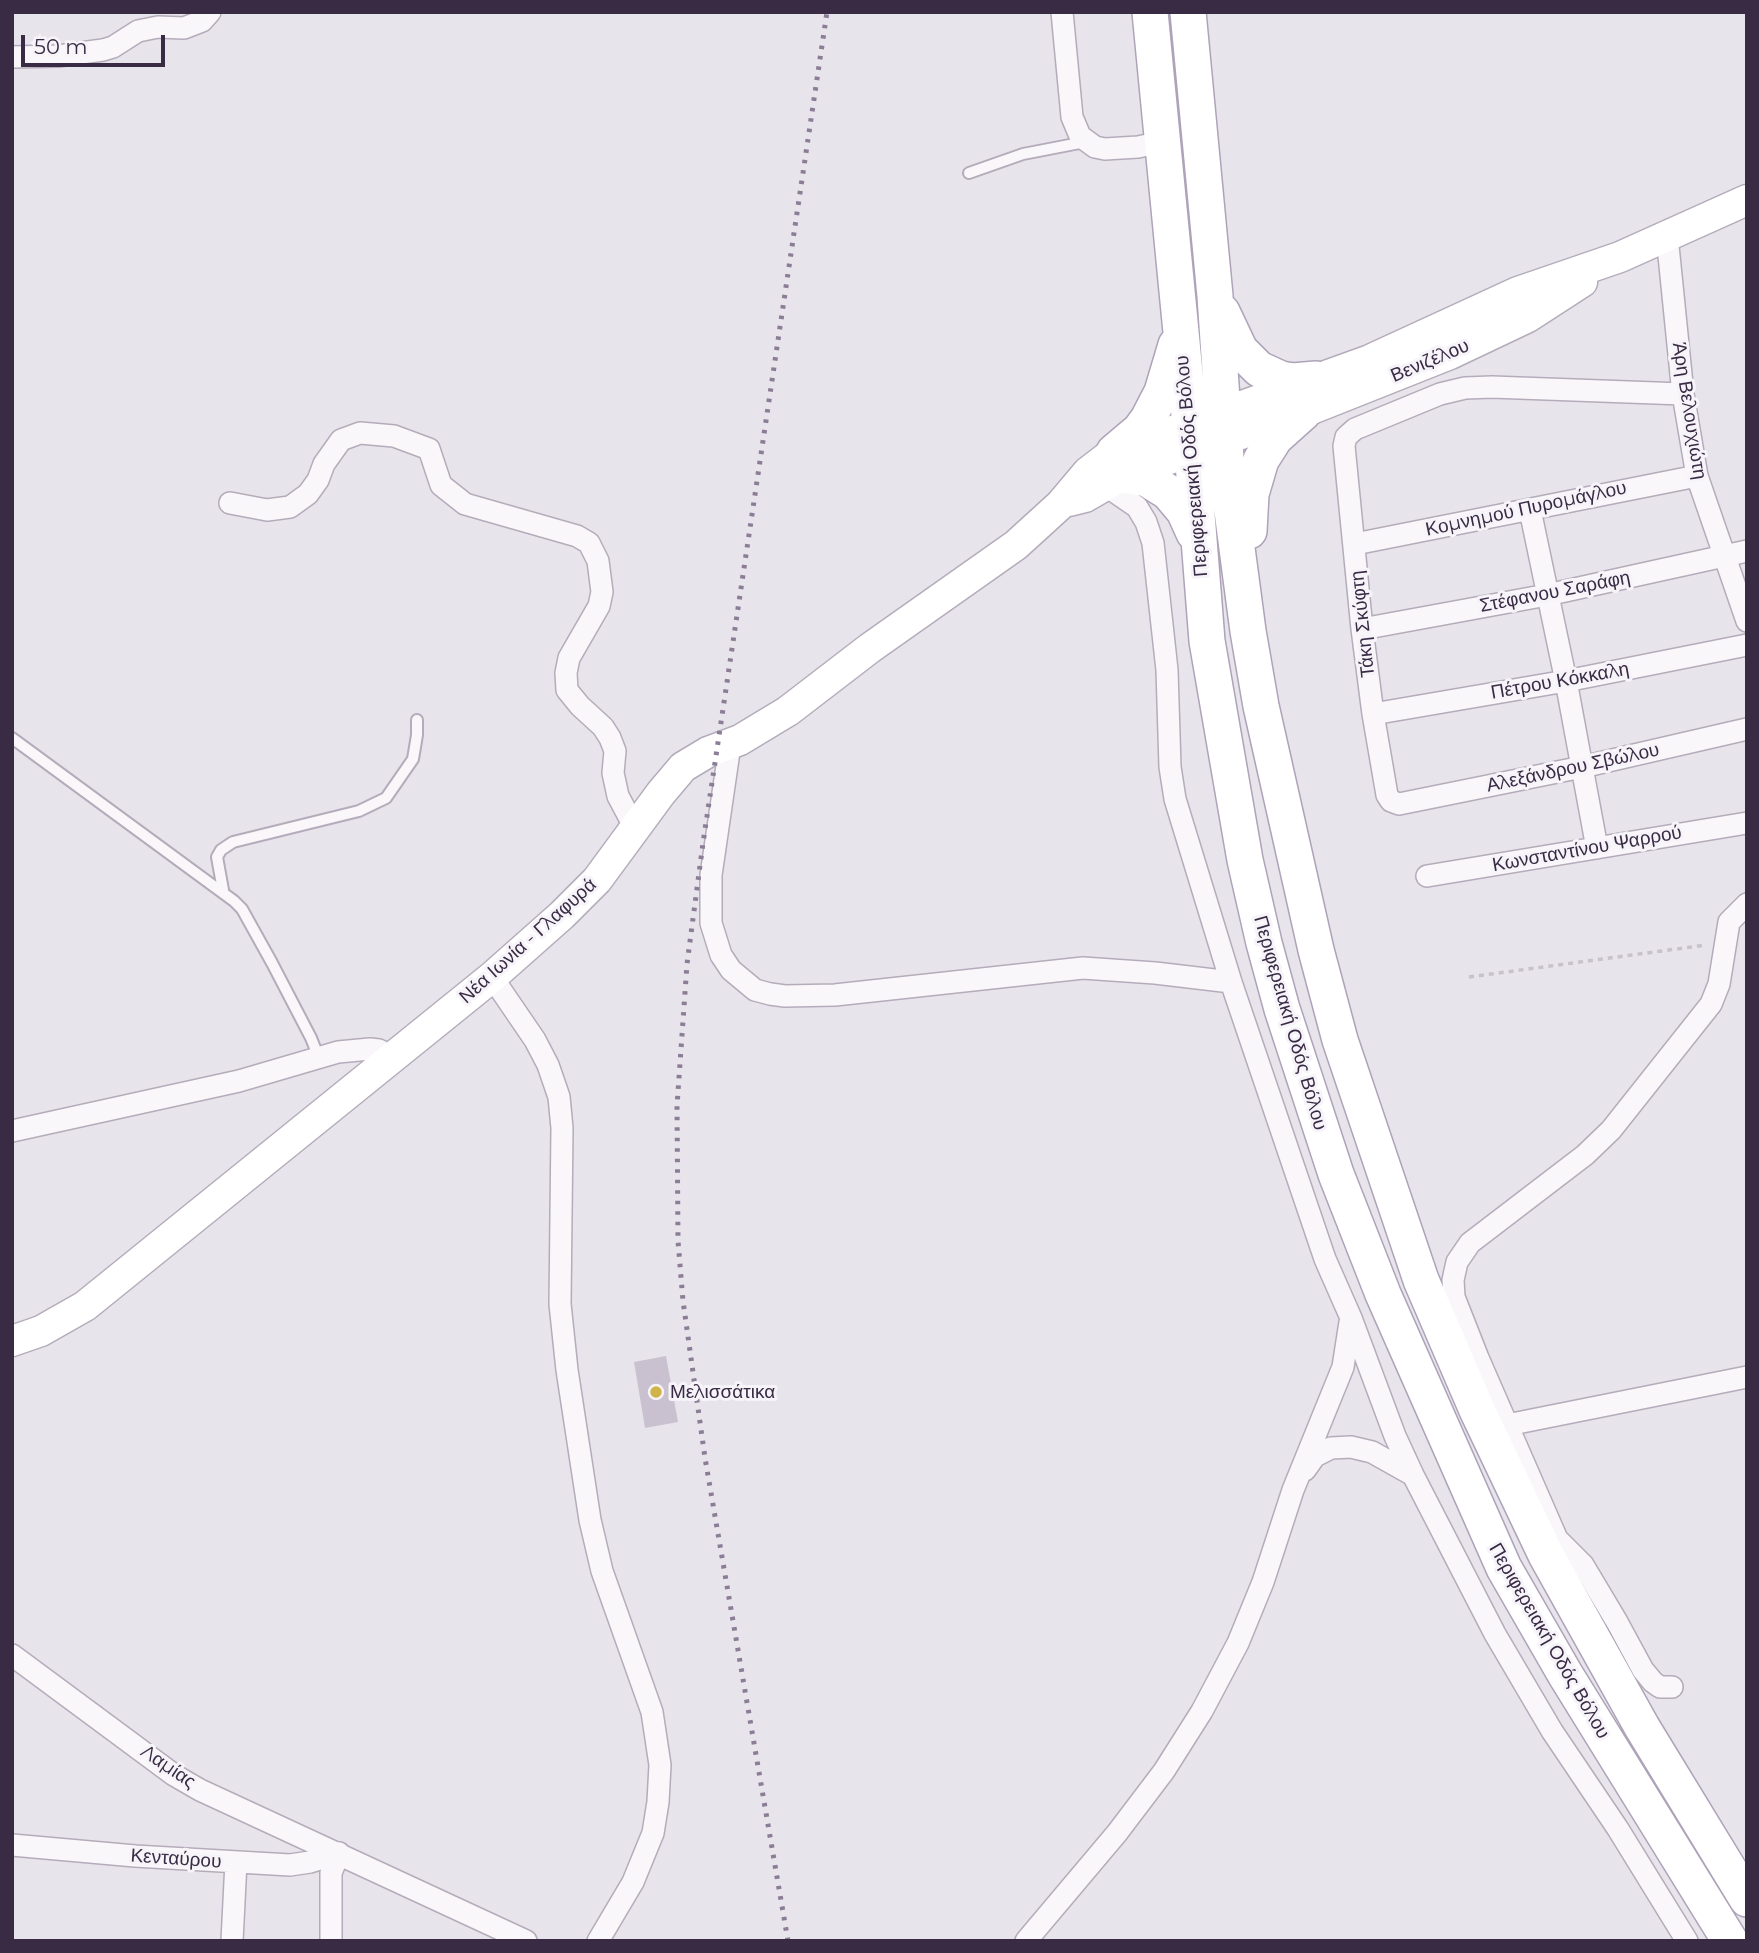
<!DOCTYPE html>
<meta charset="utf-8">
<style>
body{margin:0}
#map{position:relative;width:1759px;height:1953px;overflow:hidden;background:#e8e4ec;font-family:Montserrat,sans-serif}
canvas{display:block}
.frame{position:absolute;inset:0;border:14px solid #3a2b45;pointer-events:none}
.scale{position:absolute;left:21px;top:35px;width:144px;height:32px;box-sizing:border-box;border:4px solid #3a2b45;border-top:0;padding-left:9px;font-size:21px;line-height:24px;white-space:nowrap;color:#3a2b45;-webkit-text-stroke:5px #f6f4f9;paint-order:stroke}
</style>
<div id="map">
<canvas width="1759" height="1953"></canvas>
<div class="frame"></div>
<div class="scale">50 m</div>
</div>
<script>
const ctx = document.querySelector('canvas').getContext('2d');
ctx.lineJoin = 'round';
function fill(path, color) {
  ctx.fillStyle = color;
  ctx.fill(path, 'evenodd');
}
function poly(rows) {
  const path = new Path2D();
  for (const r of rows) {
    path.moveTo(r[0], r[1]);
    for (let i = 2; i < r.length; i += 2) path.lineTo(r[i], r[i + 1]);
  }
  return path;
}
function stroke(path, color, width, dash) {
  ctx.strokeStyle = color;
  ctx.lineWidth = width;
  ctx.lineCap = dash ? 'butt' : 'round';
  ctx.setLineDash(dash || []);
  ctx.stroke(path);
}
function drawText(font, color, halo, rows, align = 'center') {
  ctx.font = font + ' Montserrat,sans-serif';
  ctx.lineWidth = 6;
  ctx.setLineDash([]);
  ctx.textBaseline = 'middle';
  ctx.strokeStyle = halo;
  ctx.fillStyle = color;
  for (const [text, x, y, turn = 0] of rows) {
    ctx.save();
    ctx.translate(x, y);
    ctx.rotate((+turn || 0) * Math.PI / 180);
    ctx.textAlign = isNaN(turn) ? turn : align;
    if (halo) ctx.strokeText(text, 0, 0);
    ctx.fillText(text, 0, 0);
    ctx.restore();
  }
}
const building = poly([
 [666,1356,678,1422,645,1428,634,1362]
]);
const path = poly([
 [1469,977,1706,945]
]);
const lane = poly([
 [969,173,1023,154,1085,142],
 [12,738,234,901,242,909,272,963,311,1038,319,1058],
 [223,890,217,857,221,850,233,842,359,811,386,798,413,759,417,735,417,720]
]);
const street = poly([
 [1062,12,1072,117,1080,136,1095,147,1105,149,1138,147,1162,142],
 [12,57,58,56,103,50,113,47,138,31,158,27,184,28,202,21,210,12],
 [1667,236,1683,394,1697,476,1747,621],
 [1683,394,1492,387,1465,388,1440,394,1355,429,1346,437,1344,446,1362,629,1373,714,1387,795,1391,801,1399,804,1582,767,1747,729],
 [1105,485,1137,507,1146,522,1153,543,1167,670,1170,767,1175,799,1231,982,1325,1259,1351,1318,1395,1436,1413,1475,1495,1634,1552,1731,1618,1829,1687,1941],
 [230,503,267,510,290,507,308,494,318,480,324,464,341,440,360,433,394,436,429,449,441,485,465,504,577,536,589,543,598,561,602,592,599,606,569,658,566,673,567,690,580,706,603,727,610,738,615,751,613,773,618,796,635,828],
 [1530,510,1566,681,1597,848],
 [1355,544,1697,476],
 [1362,629,1547,595,1747,551],
 [1373,714,1566,681,1747,645],
 [730,745,711,875,711,923,721,955,731,970,755,990,770,994,785,996,835,995,1083,968,1155,973,1231,982],
 [1427,876,1747,823],
 [492,977,535,1040,548,1065,559,1097,562,1128,560,1304,567,1370,590,1520,602,1571,652,1712,660,1765,658,1802,653,1833,633,1882,598,1941],
 [12,1131,239,1081,338,1052,370,1049,379,1050,394,1058],
 [1507,1425,1747,1377],
 [1305,1470,1315,1456,1331,1448,1351,1447,1372,1452,1413,1475],
 [12,1655,174,1775,200,1790,526,1941],
 [1672,1687,1660,1687,1653,1682,1643,1670,1617,1622,1583,1565,1557,1539,1478,1358,1454,1297,1453,1280,1457,1262,1470,1243,1585,1155,1611,1130,1711,1004,1719,984,1729,922,1747,904],
 [12,1845,135,1856,290,1865,310,1862,339,1853],
 [232,1941,236,1862],
 [331,1941,331,1873,339,1853],
 [1026,1941,1117,1833,1164,1771,1202,1711,1238,1643,1263,1582,1293,1490,1343,1367,1350,1322]
]);
const secondary = poly([
 [1069,501,1085,497,1123,475,1304,412,1450,354,1528,317,1582,282],
 [12,1341,41,1331,85,1306,492,977,562,915,597,880,661,793,683,767,708,752,740,740,788,711,870,648,1016,545,1061,504,1088,472,1114,452,1370,360,1518,292,1620,257,1747,200]
]);
const primary = poly([
 [1150,12,1190,425,1207,641,1245,860,1264,943,1282,1009,1336,1174,1383,1294,1504,1568,1565,1674,1730,1941],
 [1188,12,1215,296,1227,473,1248,631,1261,706,1316,950,1340,1040,1421,1280,1477,1410,1546,1555,1642,1727,1747,1899],
 [1222,312,1240,350,1259,369,1281,379,1293,381,1316,379],
 [1114,452,1140,430,1148,419,1162,392,1176,345],
 [1123,475,1147,479,1168,492,1184,511,1194,533],
 [1249,531,1251,494,1261,460,1275,438,1304,412]
]);
const rail = poly([
 [788,1941,705,1458,683,1301,678,1241,677,1106,687,964,703,843,827,12]
]);
const markers = [
 [656,1392,7,"#d1b449"]
];
const streetNames = [
 ["Βενιζέλου",1430,361,-23],
 ["Άρη Βελουχιώτη",1689,411,81],
 ["Περιφερειακή Οδός Βόλου",1192,466,-95],
 ["Κομνημού Πυρομάγλου",1526,509,-12],
 ["Στέφανου Σαράφη",1555,592,-11],
 ["Τάκη Σκύφτη",1363,624,-96],
 ["Πέτρου Κόκκαλη",1560,681,-10],
 ["Αλεξάνδρου Σβώλου",1573,768,-12],
 ["Κωνσταντίνου Ψαρρού",1587,849,-10],
 ["Νέα Ιωνία - Γλαφυρά",528,941,-42],
 ["Περιφερειακή Οδός Βόλου",1290,1023,74],
 ["Περιφερειακή Οδός Βόλου",1549,1641,60],
 ["Λαμίας",168,1767,34],
 ["Κενταύρου",176,1859,4]
];
const poiNames = [
 ["Μελισσάτικα",670,1392]
];
fill(building, '#c9c1cf');
stroke(lane, '#b4acba', 14);
stroke(street, '#b4acba', 24);
stroke(secondary, '#b4acba', 33);
stroke(primary, '#aea3b8', 38);
stroke(path, '#c7c2cb', 3.5, [5, 5]);
stroke(lane, '#f9f7fa', 10);
stroke(street, '#f9f7fa', 21);
stroke(secondary, '#fff', 30);
stroke(primary, '#fff', 35);
stroke(rail, '#8b7d96', 5, [3.5, 7]);
for (const [x, y, r, color] of markers) {
  const dot = new Path2D();
  dot.arc(x, y, r, 0, 2 * Math.PI);
  ctx.fillStyle = color;
  ctx.fill(dot);
  stroke(dot, '#f6f4f9', 2.5);
}
drawText('19px', '#3a2b45', '#f6f4f9', streetNames);
drawText('19px', '#3a2b45', '#f6f4f9', poiNames, 'left');
</script>
